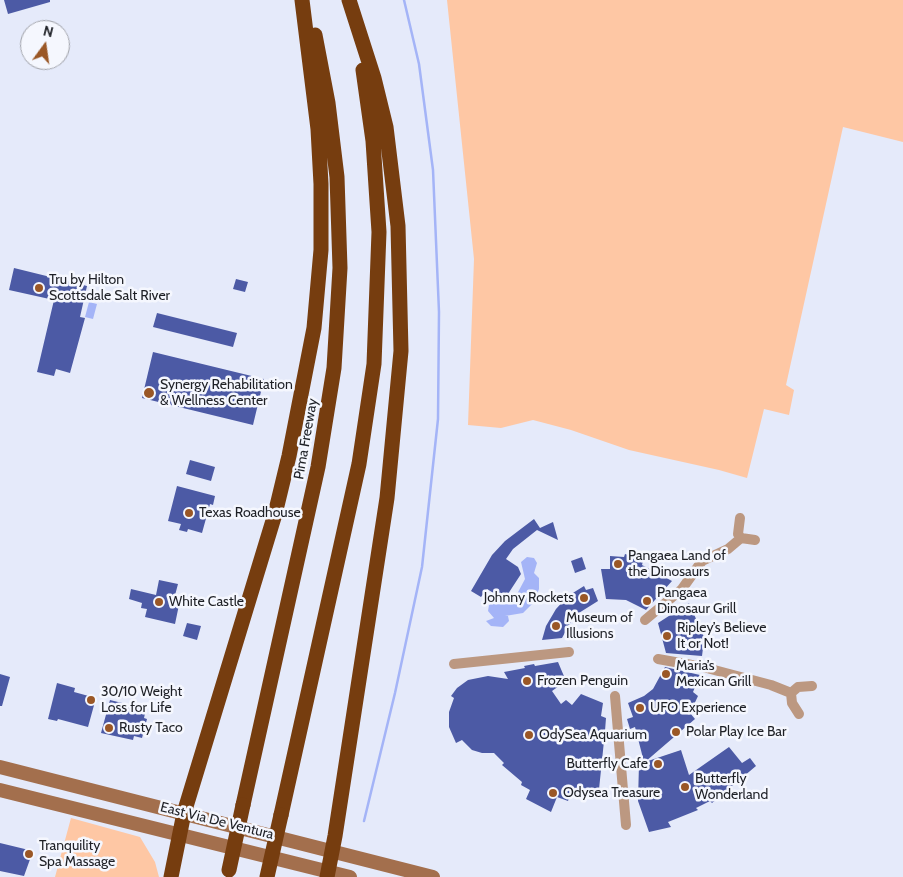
<!DOCTYPE html>
<meta charset="utf-8">
<style>
body{margin:0}
#map{position:relative;width:903px;height:877px;overflow:hidden;background:#e5eafa;font-family:Cabin,sans-serif}
canvas{display:block}
.north{position:absolute;left:20px;top:20px;width:50px;height:50px;box-sizing:border-box;background:#f5f7fe;border:1px solid #9fa1a8;border-radius:50%;rotate:14deg;font-size:14px;font-weight:700;line-height:20px;text-align:center;color:#1e2026}
.north::after{content:'';display:block;margin:auto;width:18px;height:22px;background:#9a5726;clip-path:polygon(50% 0,100% 100%,50% 72%,0 100%)}
</style>
<div id="map">
<canvas width="903" height="877"></canvas>
<div class="north">N</div>
</div>
<script>
const ctx = document.querySelector('canvas').getContext('2d');
ctx.lineJoin = 'round';
function fill(path, color) {
  ctx.fillStyle = color;
  ctx.fill(path, 'evenodd');
}
function poly(rows) {
  const path = new Path2D();
  for (const r of rows) {
    path.moveTo(r[0], r[1]);
    for (let i = 2; i < r.length; i += 2) path.lineTo(r[i], r[i + 1]);
  }
  return path;
}
function stroke(path, color, width, dash) {
  ctx.strokeStyle = color;
  ctx.lineWidth = width;
  ctx.lineCap = dash ? 'butt' : 'round';
  ctx.setLineDash(dash || []);
  ctx.stroke(path);
}
function drawText(font, color, halo, rows, align = 'center') {
  ctx.font = font + ' Cabin,sans-serif';
  ctx.lineWidth = 5;
  ctx.setLineDash([]);
  ctx.textBaseline = 'middle';
  ctx.strokeStyle = halo;
  ctx.fillStyle = color;
  for (const [text, x, y, turn = 0] of rows) {
    ctx.save();
    ctx.translate(x, y);
    ctx.rotate((+turn || 0) * Math.PI / 180);
    ctx.textAlign = isNaN(turn) ? turn : align;
    if (halo) ctx.strokeText(text, 0, 0);
    ctx.fillText(text, 0, 0);
    ctx.restore();
  }
}
const green = poly([
 [447,0,903,0,903,142,843,127,786,385,794,390,789,415,764,409,747,478,719,470,629,450,571,430,533,420,501,428,468,425,474,259],
 [71,818,140,837,155,862,159,877,55,877]
]);
const water = poly([
 [89,302,97,304,93,319,85,317],
 [527,557,534,558,537,563,534,573,539,578,539,589,534,602,523,613,505,616,508,616,509,621,503,627,491,626,486,621,494,618,488,611,489,605,497,600,507,600,516,596,525,579,521,562]
]);
const stream = poly([
 [364,821,395,693,422,567,438,419,439,312,433,170,419,64,404,0]
]);
const building = poly([
 [4,0,50,0,50,2,8,14],
 [14,268,87,286,80,317,85,318,70,373,56,369,54,376,37,372,54,300,9,290],
 [236,279,248,282,245,292,233,289],
 [157,313,237,333,233,347,153,327],
 [153,352,264,379,253,425,142,398],
 [190,460,215,467,211,481,186,474],
 [177,486,215,496,213,505,210,504,202,533,188,529,187,532,179,530,181,524,168,521],
 [534,519,540,528,553,522,558,540,537,530,513,549,506,559,518,567,521,574,506,597,500,597,487,589,481,597,471,591,492,555,505,541],
 [625,554,639,558,638,560,643,561,642,565,672,581,646,610,626,600,606,599,601,569,610,569,610,556,624,557],
 [582,557,586,569,575,573,571,561],
 [159,580,178,584,174,599,180,600,175,624,145,617,147,609,141,608,142,603,129,599,131,589,156,595],
 [584,586,586,590,593,588,598,601,574,616,562,638,542,640,546,626,556,609,568,596],
 [689,603,697,621,699,619,704,638,708,637,709,647,703,648,702,656,666,653,658,623],
 [187,623,201,626,197,640,183,636],
 [558,662,566,681,552,691,561,704,566,700,572,705,581,694,603,703,601,716,606,718,605,731,607,732,606,742,604,741,598,799,570,795,568,801,557,797,551,812,526,799,530,790,521,785,522,782,502,765,504,763,494,753,482,753,472,750,462,740,456,743,449,727,449,712,454,698,451,696,457,688,468,680,488,676,508,679,504,672,525,668,524,666,534,664,535,666],
 [665,667,700,675,693,692,698,696,690,713,695,719,645,762,681,750,689,775,729,747,742,763,750,758,756,766,712,803,710,801,696,808,698,810,668,822,671,827,649,832,638,801,639,764,644,762,635,727,630,729,627,719,633,717,628,703,644,696,653,689],
 [0,674,10,677,2,706,0,706],
 [57,683,75,688,74,692,96,698,88,727,58,719,57,721,48,719],
 [110,700,146,709,144,718,147,719,142,738,134,736,133,740,101,733],
 [0,843,33,851,24,876,0,871]
]);
const street = poly([
 [740,518,738,534,741,538,755,540],
 [645,620,682,589,702,561,728,549,741,538],
 [658,659,703,667,771,685,791,693,792,703,799,714],
 [454,664,569,652],
 [791,693,798,687,812,686],
 [615,696,626,825]
]);
const secondary = poly([
 [0,767,433,877],
 [0,790,350,877]
]);
const highway = poly([
 [243,805,318,467,334,368,340,268,337,177,328,103,315,35],
 [281,815,359,464,374,364,379,232,373,141,363,70],
 [171,877,184,813,275,514,289,456,314,328,321,250,321,184,318,129,302,0],
 [327,877,335,836,387,498,401,351,398,226,386,127,374,78,349,0]
]);
const highwayBridge = poly([
 [229,870,243,805],
 [267,877,281,815]
]);
const markers = [
 [39,288,5,"#9a5726"],
 [149,393,6,"#9a5726"],
 [189,513,5,"#9a5726"],
 [618,564,5,"#9a5726"],
 [584,598,5,"#9a5726"],
 [647,601,5,"#9a5726"],
 [159,602,5,"#9a5726"],
 [556,626,5,"#9a5726"],
 [667,636,5,"#9a5726"],
 [666,674,5,"#9a5726"],
 [527,681,5,"#9a5726"],
 [91,700,5,"#9a5726"],
 [640,708,5,"#9a5726"],
 [109,728,5,"#9a5726"],
 [676,732,5,"#9a5726"],
 [529,735,5,"#9a5726"],
 [658,764,5,"#9a5726"],
 [685,787,5,"#9a5726"],
 [553,793,5,"#9a5726"],
 [29,854,5,"#9a5726"]
];
const poiNames = [
 ["Tru by Hilton",49,280],
 ["Scottsdale Salt River",49,296],
 ["Synergy Rehabilitation",160,385],
 ["& Wellness Center",160,401],
 ["Texas Roadhouse",199,513],
 ["Pangaea Land of",628,556],
 ["the Dinosaurs",628,572],
 ["Pangaea",657,593],
 ["Dinosaur Grill",657,609],
 ["Johnny Rockets",574,598,"right"],
 ["White Castle",169,602],
 ["Museum of",566,618],
 ["Illusions",566,634],
 ["Ripley’s Believe",677,628],
 ["It or Not!",677,644],
 ["Maria’s",676,666],
 ["Mexican Grill",676,682],
 ["Frozen Penguin",537,681],
 ["30/10 Weight",101,692],
 ["Loss for Life",101,708],
 ["UFO Experience",650,708],
 ["Rusty Taco",119,728],
 ["Polar Play Ice Bar",686,732],
 ["OdySea Aquarium",539,735],
 ["Butterfly Cafe",648,764,"right"],
 ["Butterfly",695,779],
 ["Wonderland",695,795],
 ["Odysea Treasure",563,793],
 ["Tranquility",39,846],
 ["Spa Massage",39,862]
];
const streetNames = [
 ["Pima Freeway",306,439,-80],
 ["East Via De Ventura",217,821,14]
];
fill(green, '#fec7a4');
fill(water, '#a4b4f7');
stroke(stream, '#a4b4f7', 2.5);
fill(building, '#4c5aa5');
stroke(street, '#bc9881', 10);
stroke(secondary, '#a36f4d', 14);
stroke(highway, '#763d0f', 15);
stroke(highwayBridge, '#763d0f', 15);
for (const [x, y, r, color] of markers) {
  const dot = new Path2D();
  dot.arc(x, y, r, 0, 2 * Math.PI);
  ctx.fillStyle = color;
  ctx.fill(dot);
  stroke(dot, '#f5f7fe', 2);
}
drawText('14px', '#1e2026', '#f5f7fe', poiNames, 'left');
drawText('14px', '#1e2026', '#f5f7fe', streetNames);
</script>
